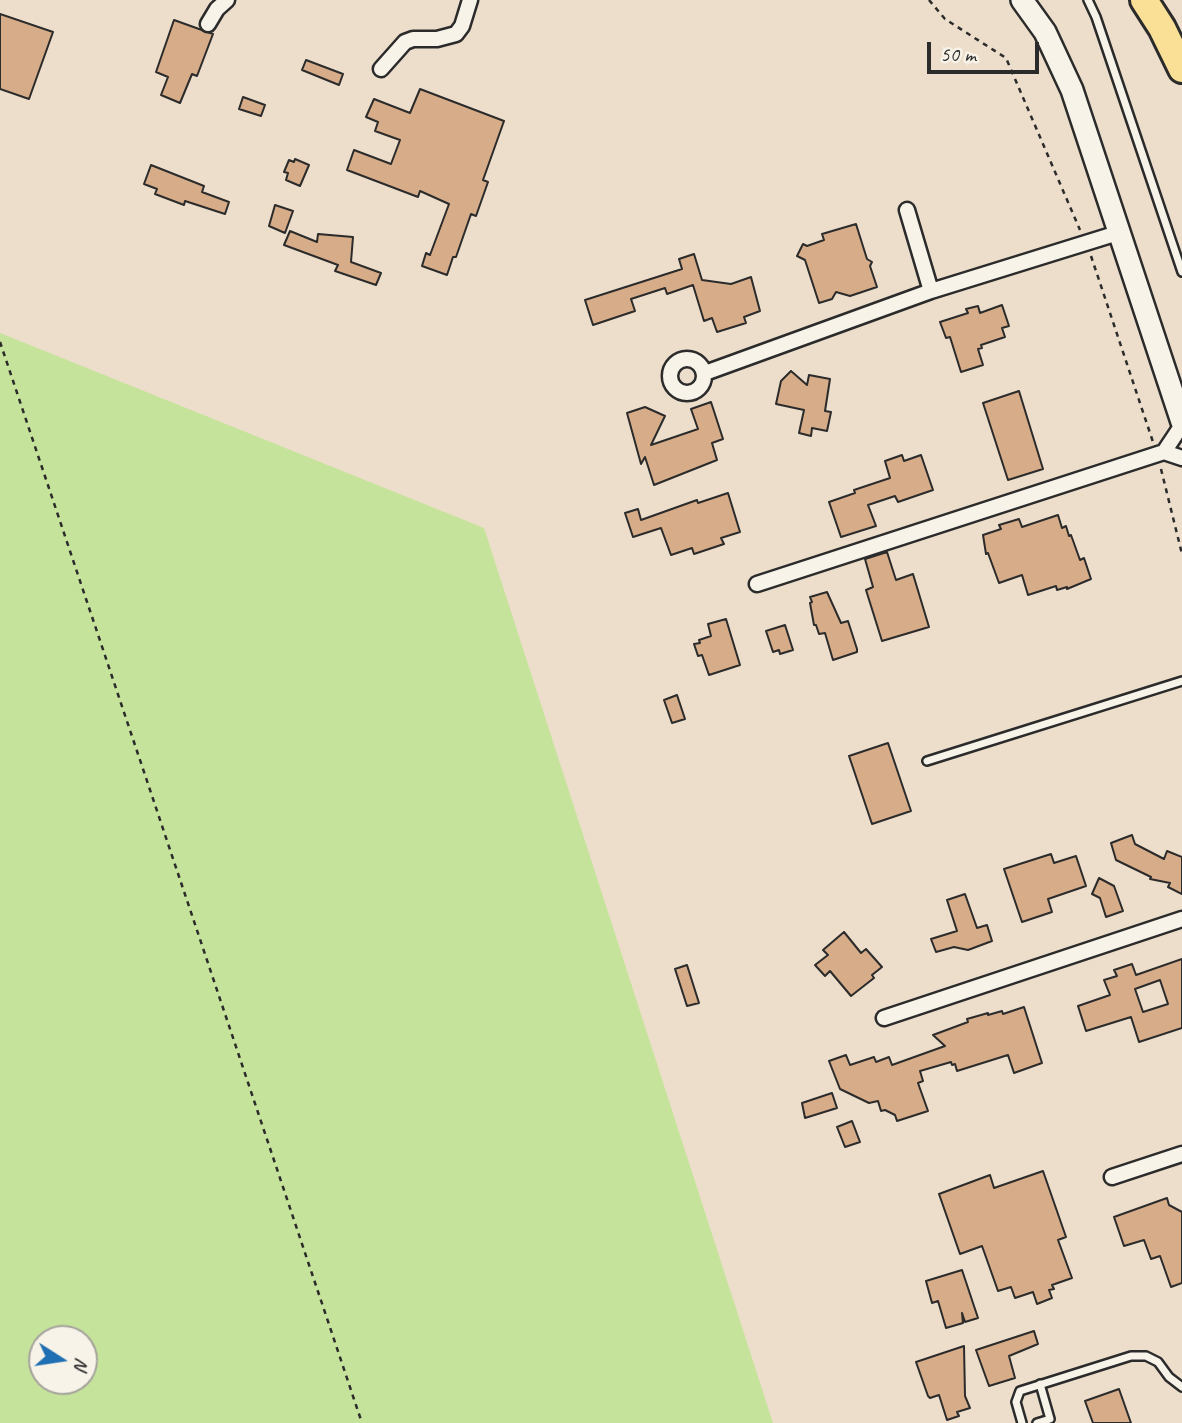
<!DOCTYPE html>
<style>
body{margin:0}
#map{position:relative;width:1182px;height:1423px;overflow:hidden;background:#eddecb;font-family:Caveat,sans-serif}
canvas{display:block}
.north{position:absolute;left:28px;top:1325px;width:70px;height:70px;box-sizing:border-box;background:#f7f3e8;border:2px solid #a5a39c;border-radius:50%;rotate:102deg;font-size:19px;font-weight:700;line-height:28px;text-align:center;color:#2b2b2b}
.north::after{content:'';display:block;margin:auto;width:24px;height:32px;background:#1f6fb2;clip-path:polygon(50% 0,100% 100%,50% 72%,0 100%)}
.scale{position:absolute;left:927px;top:42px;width:112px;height:32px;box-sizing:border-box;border:4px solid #2b2b2b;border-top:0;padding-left:9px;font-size:21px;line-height:24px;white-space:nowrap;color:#2b2b2b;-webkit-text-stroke:5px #f7f3e8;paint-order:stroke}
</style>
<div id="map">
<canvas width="1182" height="1423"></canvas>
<div class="north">N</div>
<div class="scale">50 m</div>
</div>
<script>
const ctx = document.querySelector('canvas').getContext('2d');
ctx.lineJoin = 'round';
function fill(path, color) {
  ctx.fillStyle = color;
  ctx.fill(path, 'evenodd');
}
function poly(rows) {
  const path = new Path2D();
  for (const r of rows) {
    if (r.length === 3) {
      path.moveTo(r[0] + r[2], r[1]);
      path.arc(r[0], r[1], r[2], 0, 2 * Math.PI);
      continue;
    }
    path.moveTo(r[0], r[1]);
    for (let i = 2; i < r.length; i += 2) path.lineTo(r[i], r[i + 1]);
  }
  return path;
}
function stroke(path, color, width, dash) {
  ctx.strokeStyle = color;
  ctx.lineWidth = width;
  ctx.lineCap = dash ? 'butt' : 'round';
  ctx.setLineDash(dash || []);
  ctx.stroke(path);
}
const green = poly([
 [0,333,484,528,773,1423,0,1423],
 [42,1339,84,1339,84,1381,42,1381]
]);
const building = poly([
 [0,14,53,32,29,99,0,89,0,14],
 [174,20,213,34,197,76,192,74,180,103,161,95,168,77,156,72,174,20],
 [306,60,343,74,339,85,302,70,306,60],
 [420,89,504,121,483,180,488,182,476,216,471,214,456,257,453,257,447,275,422,266,426,253,430,255,449,204,420,191,418,197,347,170,354,150,391,164,400,140,375,131,378,122,366,117,374,99,410,113,420,89],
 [243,97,265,105,261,116,239,109,243,97],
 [295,159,309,165,300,186,286,180,288,173,284,172,289,160,294,162,295,159],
 [151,165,204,186,202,192,229,202,225,214,185,201,184,205,155,194,157,189,144,184,151,165],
 [275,205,293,211,285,233,269,226,275,205],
 [856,224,867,259,872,262,870,266,877,287,850,296,836,292,832,299,819,303,805,260,797,256,803,244,807,246,824,240,822,234,856,224],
 [290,231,317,242,318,234,353,237,351,262,381,273,376,285,335,271,338,265,284,245,290,231],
 [694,254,702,280,731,284,751,277,760,311,744,317,746,323,717,332,712,318,704,321,693,285,667,294,665,288,631,299,635,311,593,325,585,300,682,269,679,259,694,254],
 [1002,305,1009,326,1002,328,1005,337,981,345,982,348,978,349,983,365,961,372,950,337,946,338,940,322,968,313,966,309,978,306,980,313,1002,305],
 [791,371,807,385,809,375,830,379,825,411,831,412,827,431,812,428,811,436,799,433,804,410,776,404,781,381,791,371],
 [1019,391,1043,469,1008,480,983,403,1019,391],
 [711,402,723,439,712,443,717,460,654,485,645,457,641,464,627,413,645,407,665,416,651,445,698,429,691,409,711,402],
 [902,455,904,461,921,455,933,490,898,502,895,496,868,505,876,526,841,537,829,502,855,493,854,490,890,478,885,461,902,455],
 [728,493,740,532,721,538,724,544,694,554,692,548,671,555,661,528,633,537,625,513,638,509,641,520,697,500,698,503,728,493],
 [1058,515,1062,528,1066,526,1069,536,1071,535,1080,560,1084,558,1091,579,1067,589,1067,587,1057,590,1056,586,1028,595,1022,575,999,583,988,553,986,554,983,535,1001,529,999,525,1019,519,1022,527,1058,515],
 [887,552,896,580,913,574,929,627,882,641,866,590,873,587,865,559,887,552],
 [827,592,841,623,848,621,857,649,857,652,833,660,825,633,819,634,816,625,814,625,810,603,812,602,810,597,827,592],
 [726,619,740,665,709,675,702,655,698,656,694,644,700,643,699,640,711,636,708,624,726,619],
 [785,625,793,650,780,654,779,650,773,652,766,631,785,625],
 [677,695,685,719,672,723,664,700,677,695],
 [888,743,911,811,872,824,849,756,888,743],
 [1132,835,1135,844,1164,859,1167,851,1182,857,1182,894,1168,887,1170,883,1150,879,1151,877,1116,860,1111,843,1132,835],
 [1051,854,1054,863,1076,856,1086,886,1048,899,1052,912,1022,922,1004,869,1051,854],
 [1099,878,1114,886,1123,911,1106,917,1100,898,1092,894,1099,878],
 [965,894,977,928,987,925,992,941,968,950,954,947,936,952,931,939,957,931,947,900,965,894],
 [844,932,861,953,866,949,882,967,872,975,874,978,851,996,830,971,825,976,815,965,828,955,823,950,844,932],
 [1182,959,1182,1028,1139,1042,1131,1017,1086,1031,1078,1006,1110,995,1104,980,1117,976,1114,970,1132,964,1136,975,1182,959],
 [1160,980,1168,1004,1143,1012,1135,989,1160,980],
 [687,965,699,1003,687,1006,675,969,687,965],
 [1024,1007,1042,1063,1014,1073,1008,1055,957,1071,955,1064,952,1065,951,1062,920,1071,923,1081,918,1083,928,1111,897,1121,895,1115,885,1110,881,1111,878,1101,869,1103,840,1089,829,1061,846,1055,850,1065,874,1057,876,1062,889,1057,892,1065,945,1046,933,1035,968,1022,967,1019,988,1013,988,1015,1002,1011,1003,1014,1024,1007],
 [832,1093,837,1108,805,1118,802,1103,832,1093],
 [852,1121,860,1142,845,1147,837,1127,852,1121],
 [1043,1171,1066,1237,1058,1240,1072,1278,1052,1285,1054,1289,1049,1290,1052,1298,1037,1304,1033,1292,1015,1298,1011,1287,998,1291,982,1246,960,1254,939,1194,990,1175,994,1188,1043,1171],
 [1167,1198,1169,1205,1182,1212,1182,1283,1171,1287,1160,1256,1151,1259,1144,1240,1124,1246,1114,1217,1167,1198],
 [962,1270,978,1318,965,1322,962,1313,963,1323,946,1328,938,1301,932,1303,926,1281,962,1270],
 [1034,1331,1038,1344,1009,1356,1015,1378,989,1386,976,1350,1034,1331],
 [964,1346,965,1396,970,1408,957,1412,959,1416,947,1420,939,1395,930,1398,928,1396,916,1362,964,1346],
 [1119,1389,1131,1423,1093,1423,1085,1401,1119,1389]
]);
const path = poly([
 [929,0,945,19,1006,58,1080,230],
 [1091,256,1153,442],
 [0,342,362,1423],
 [1161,469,1182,554]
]);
const lane = poly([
 [1088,0,1096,17,1182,272],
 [927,761,1182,681],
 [1022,1423,1016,1402,1020,1391,1131,1356,1146,1356,1158,1362,1169,1377,1182,1387],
 [1037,1423,1050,1419,1040,1384]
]);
const street = poly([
 [208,24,217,9,227,0],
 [381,69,405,42,413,39,437,39,456,34,462,26,470,0],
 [907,210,931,291],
 [687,376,17],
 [705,373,931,291,1121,232],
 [1164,452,1182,425],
 [757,584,1164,452,1182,458],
 [884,1018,1182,919],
 [1112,1177,1182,1154]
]);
const secondary = poly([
 [1022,0,1045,32,1072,90,1182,422]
]);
const highway = poly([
 [1144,0,1162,28,1182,69]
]);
fill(green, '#c5e39a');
fill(building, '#d7ac88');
stroke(building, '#2b2b2b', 2);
stroke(lane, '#2b2b2b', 12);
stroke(street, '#2b2b2b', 19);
stroke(secondary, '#2b2b2b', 26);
stroke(highway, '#2b2b2b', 32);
stroke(path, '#2b2b2b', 2.5, [5, 5]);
stroke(lane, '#f7f3e8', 7);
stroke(street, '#f7f3e8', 14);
stroke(secondary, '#f7f3e8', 21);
stroke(highway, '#f9e096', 26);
</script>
